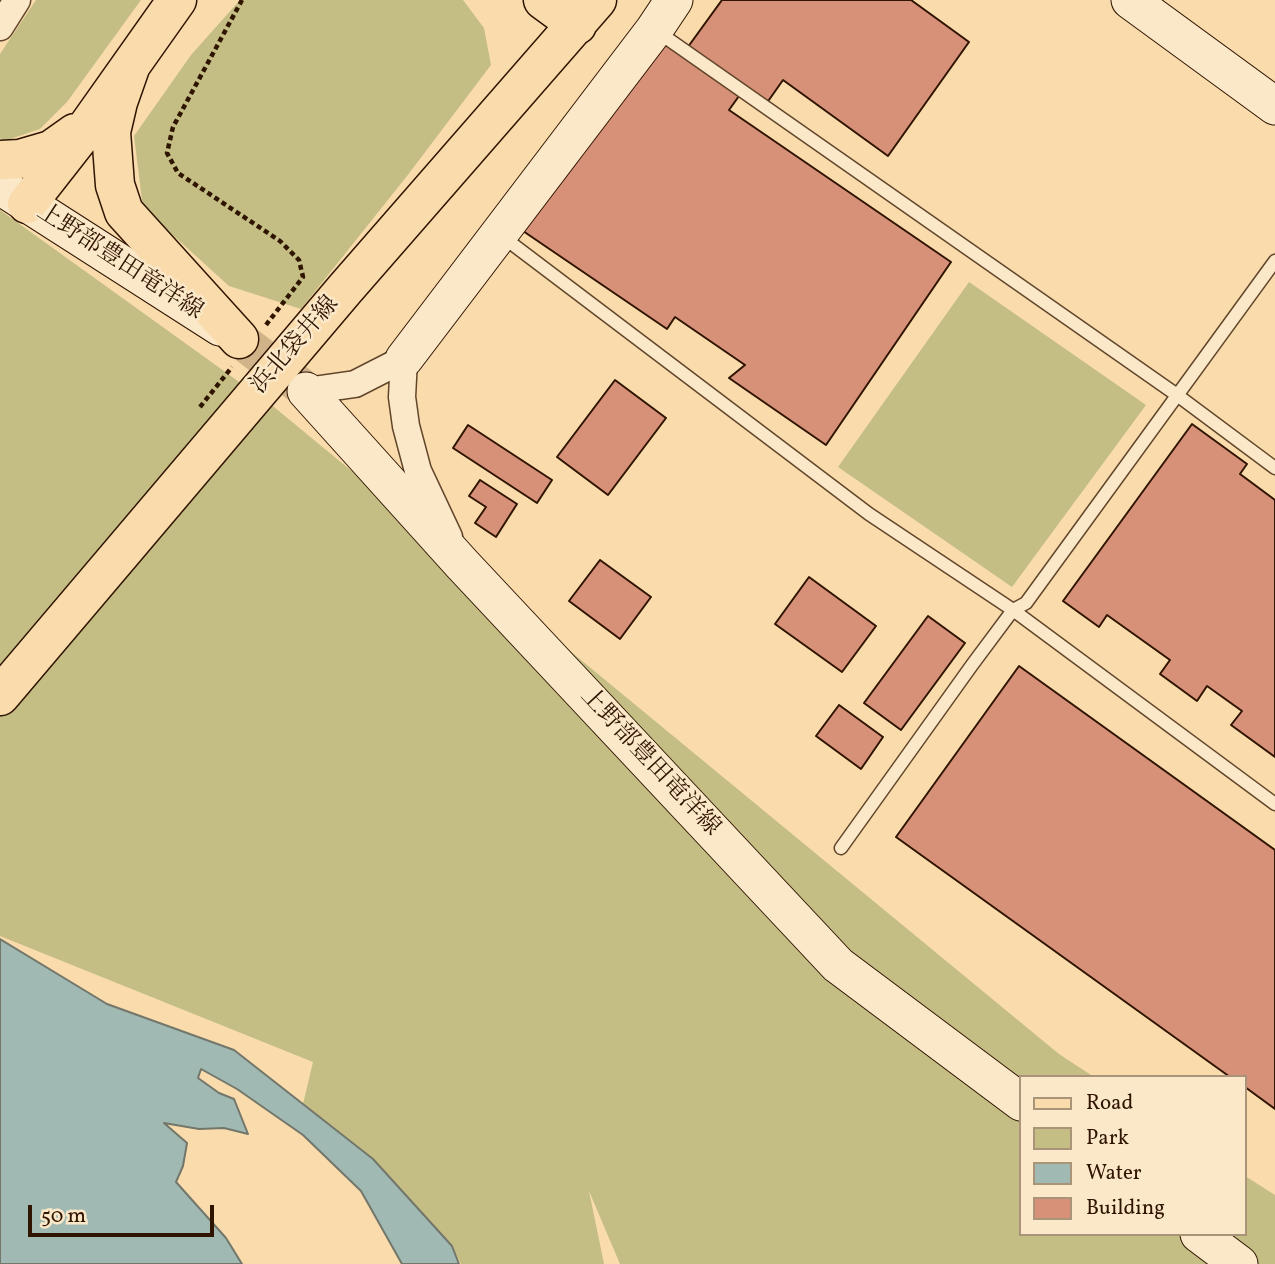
<!DOCTYPE html>
<meta charset="utf-8">
<style>
body{margin:0}
#map{position:relative;width:1275px;height:1264px;overflow:hidden;background:#f9dbac;font-family:Vollkorn,serif}
canvas{display:block}
.legend{position:absolute;left:1019px;top:1075px;width:228px;height:161px;box-sizing:border-box;background:#fbe8c9;border:2px solid #a99379;margin:0;padding:9px 12px;list-style:none;font-size:21px;color:#2f1400}
.legend li{display:flex;align-items:center;gap:14px;height:35px}
.legend b{width:35px;border:2px solid #a99379}
.scale{position:absolute;left:28px;top:1205px;width:186px;height:32px;box-sizing:border-box;border:4px solid #2f1400;border-top:0;padding-left:9px;font-size:21px;line-height:24px;white-space:nowrap;color:#2f1400;-webkit-text-stroke:5px #fbe8c9;paint-order:stroke}
</style>
<div id="map">
<canvas width="1275" height="1264"></canvas>
<ul class="legend">
<li><b style="height:9px;background:#f9dbac"></b>Road</li>
<li><b style="height:19px;background:#c4be85"></b>Park</li>
<li><b style="height:19px;background:#a0b9b2"></b>Water</li>
<li><b style="height:19px;background:#d79178"></b>Building</li>
</ul>
<div class="scale">50 m</div>
</div>
<script>
const ctx = document.querySelector('canvas').getContext('2d');
ctx.lineJoin = 'round';
function fill(path, color) {
  ctx.fillStyle = color;
  ctx.fill(path, 'evenodd');
}
function poly(rows) {
  const path = new Path2D();
  for (const r of rows) {
    path.moveTo(r[0], r[1]);
    for (let i = 2; i < r.length; i += 2) path.lineTo(r[i], r[i + 1]);
  }
  return path;
}
function stroke(path, color, width, dash) {
  ctx.strokeStyle = color;
  ctx.lineWidth = width;
  ctx.lineCap = dash ? 'butt' : 'round';
  ctx.setLineDash(dash || []);
  ctx.stroke(path);
}
function drawText(font, color, halo, rows, align = 'center') {
  ctx.font = font + ' Vollkorn,"Noto Serif JP",serif';
  ctx.lineWidth = 5;
  ctx.setLineDash([]);
  ctx.textBaseline = 'middle';
  ctx.strokeStyle = halo;
  ctx.fillStyle = color;
  for (const [text, x, y, turn = 0] of rows) {
    ctx.save();
    ctx.translate(x, y);
    ctx.rotate((+turn || 0) * Math.PI / 180);
    ctx.textAlign = isNaN(turn) ? turn : align;
    if (halo) ctx.strokeText(text, 0, 0);
    ctx.fillText(text, 0, 0);
    ctx.restore();
  }
}
const green = poly([
 [36,0,141,0,67,102,40,129,4,141,0,138,0,54],
 [240,0,463,0,484,28,491,65,407,176,301,309,229,286,143,208,134,136,191,55],
 [0,210,274,407,1059,1054,1094,1077,1021,1077,1021,1234,1245,1234,1245,1176,1275,1195,1275,1264,620,1264,589,1191,604,1264,461,1264,452,1246,437,1229,303,1104,313,1062,0,936],
 [969,282,1146,405,1012,587,838,467]
]);
const water = poly([
 [0,939,107,1004,234,1050,373,1159,452,1246,459,1264,402,1264,361,1191,303,1135,237,1089,201,1069,198,1078,219,1093,234,1099,248,1134,224,1128,199,1129,164,1123,187,1143,183,1166,176,1182,226,1238,242,1264,0,1264,0,939]
]);
const building = poly([
 [722,0,911,0,969,42,888,156,783,80,764,107,685,51,722,0],
 [656,38,739,96,729,110,951,262,826,445,729,378,745,365,675,317,667,329,523,231,656,38],
 [615,380,666,418,608,495,557,457,615,380],
 [1192,424,1247,464,1240,474,1275,500,1275,757,1231,725,1242,711,1207,686,1197,701,1160,674,1170,660,1107,615,1099,627,1063,601,1192,424],
 [468,425,552,480,537,503,453,448,468,425],
 [480,480,517,504,496,537,475,523,486,507,469,496,480,480],
 [600,560,651,597,620,639,569,601,600,560],
 [809,577,876,626,842,672,775,624,809,577],
 [928,616,965,643,901,730,864,703,928,616],
 [1019,666,1275,850,1275,1109,1245,1087,1245,1077,1230,1077,896,837,1019,666],
 [839,705,883,737,861,769,816,736,839,705]
]);
const secondaryTunnel = poly([
 [239,339,302,387]
]);
const path = poly([
 [242,0,173,127,167,153,178,173,280,241,299,260,303,277,266,325],
 [200,407,232,367]
]);
const lane = poly([
 [658,32,1177,395,1275,468],
 [503,237,869,514,1013,610,1275,804],
 [841,848,972,665,1013,610,1026,603,1275,261]
]);
const street = poly([
 [0,27,17,0],
 [306,391,355,384,404,359,402,397,406,426,418,471,449,537]
]);
const secondary = poly([
 [1130,0,1275,106],
 [0,186,220,327],
 [404,359,654,30,674,0],
 [306,391,462,564,838,965,1021,1102],
 [1199,1234,1239,1264]
]);
const primary = poly([
 [543,0,577,25],
 [131,65,118,102,111,132,115,185,124,212,239,339],
 [0,160,20,159,51,150,75,133],
 [27,204,85,130,177,0],
 [0,696,345,289,597,0]
]);
const streetNames = [
 ["上野部豊田竜洋線",119,263,33],
 ["浜北袋井線",296,346,-49],
 ["上野部豊田竜洋線",649,763,47]
];
fill(green, '#c4be85');
fill(water, '#a0b9b2');
stroke(water, '#73776b', 2);
fill(building, '#d79178');
stroke(building, '#2f1400', 2);
stroke(secondaryTunnel, '#d1b38a', 37, [37, 18]);
stroke(lane, '#62462b', 15);
stroke(street, '#62462b', 29);
stroke(secondary, '#2f1400', 39);
stroke(primary, '#2f1400', 41);
stroke(path, '#2f1400', 4.5, [5, 3.5]);
stroke(lane, '#fbe8c9', 12);
stroke(street, '#fbe8c9', 26);
stroke(secondary, '#fbe8c9', 37);
stroke(primary, '#f9dbac', 38);
drawText('24px', '#2f1400', '#fbe8c9', streetNames);
</script>
